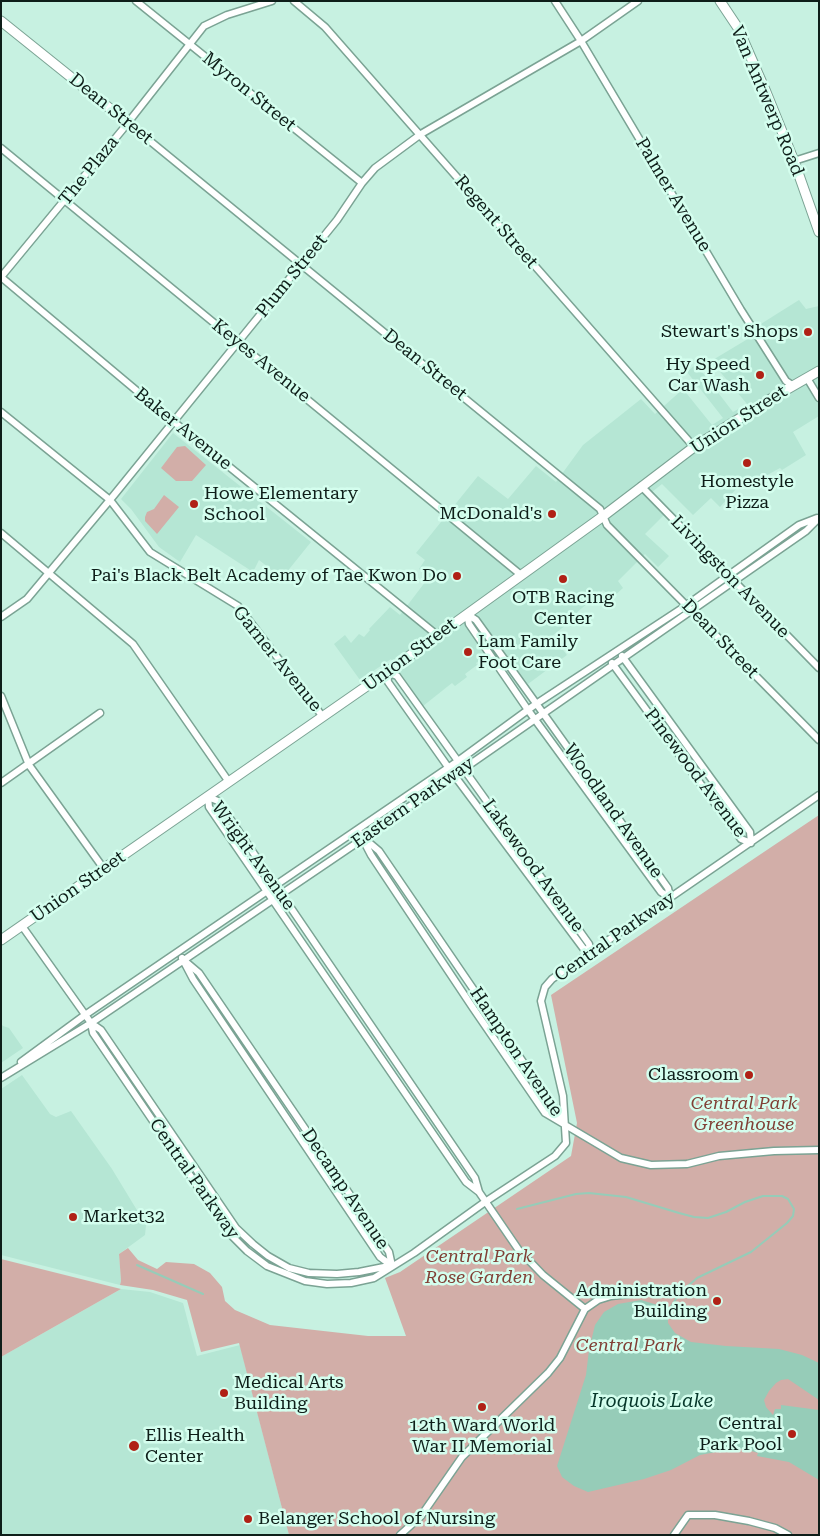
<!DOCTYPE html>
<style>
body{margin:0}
#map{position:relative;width:820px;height:1536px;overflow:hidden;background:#c7f1e1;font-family:"Roboto Serif",serif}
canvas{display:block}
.frame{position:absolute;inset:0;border:2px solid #0e1e19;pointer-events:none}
</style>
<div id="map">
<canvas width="820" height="1536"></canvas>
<div class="frame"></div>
</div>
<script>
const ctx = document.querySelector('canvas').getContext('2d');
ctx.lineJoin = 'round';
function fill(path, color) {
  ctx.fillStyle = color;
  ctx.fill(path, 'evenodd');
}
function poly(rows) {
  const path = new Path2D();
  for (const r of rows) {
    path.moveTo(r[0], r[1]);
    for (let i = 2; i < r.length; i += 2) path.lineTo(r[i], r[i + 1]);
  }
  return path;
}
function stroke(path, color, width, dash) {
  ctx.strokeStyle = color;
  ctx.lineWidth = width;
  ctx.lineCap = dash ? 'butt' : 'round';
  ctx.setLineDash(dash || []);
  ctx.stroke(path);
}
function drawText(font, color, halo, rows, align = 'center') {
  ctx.font = font + ' "Roboto Serif",serif';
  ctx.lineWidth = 5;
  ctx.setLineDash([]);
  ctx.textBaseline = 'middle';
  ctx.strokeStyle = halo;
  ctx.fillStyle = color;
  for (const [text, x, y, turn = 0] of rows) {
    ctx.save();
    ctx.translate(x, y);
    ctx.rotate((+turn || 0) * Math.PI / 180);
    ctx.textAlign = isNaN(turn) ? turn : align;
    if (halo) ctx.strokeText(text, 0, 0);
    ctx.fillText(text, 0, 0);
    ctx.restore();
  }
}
const built = poly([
 [799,300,806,309,819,306,819,416,793,432,806,455,782,470,780,468,740,490,737,488,720,507,711,498,693,515,662,484,652,492,669,510,645,534,669,556,658,567,645,554,618,581,623,588,612,598,603,590,575,614,576,617,552,636,567,655,528,684,500,646,476,663,477,665,465,674,467,677,455,686,452,683,423,706,391,659,360,680,334,644,345,635,351,643,359,634,364,637,370,630,369,629,390,607,400,615,429,577,419,569,425,560,416,553,478,476,508,499,536,466,556,482,583,445,641,399,655,414,683,389,712,425,723,418,687,372,696,364,733,412,747,404,711,361,751,337,748,332],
 [173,433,311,542,282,578,259,560,253,572,196,535,180,562,159,547,131,509,121,499],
 [1,1024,3,1026,9,1028,23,1048,1,1063],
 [22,1075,50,1114,56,1117,71,1111,112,1169,146,1225,145,1235,119,1254,121,1281,120,1285,1,1255,1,1089],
 [121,1289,150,1292,183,1303,197,1356,240,1345,289,1535,1,1535,1,1357]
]);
const green = poly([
 [185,446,206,465,192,481,176,481,161,468,177,447],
 [164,495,179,507,157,534,145,521,145,517,147,512,154,509],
 [819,815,819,1535,289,1535,239,1343,201,1352,187,1300,153,1290,120,1285,121,1281,119,1254,128,1248,138,1260,157,1269,166,1262,194,1264,210,1273,222,1287,225,1301,235,1310,270,1325,368,1336,406,1336,385,1278,400,1272,571,1156,577,1123,551,995],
 [1,1259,121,1289,1,1357]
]);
const water = poly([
 [641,1300,661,1306,668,1316,668,1323,675,1333,691,1342,726,1346,779,1349,802,1355,819,1363,819,1400,788,1379,781,1380,776,1383,769,1391,764,1400,766,1407,773,1415,775,1409,781,1409,781,1405,819,1410,819,1480,789,1462,757,1456,758,1453,745,1449,732,1449,700,1455,671,1470,644,1479,588,1492,574,1486,562,1477,557,1466,586,1375,589,1350,595,1325,604,1312,618,1304]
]);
const stream = poly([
 [517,1209,576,1194,589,1193,626,1197,679,1213,694,1217,708,1218,726,1212,745,1202,763,1196,782,1196,788,1199,794,1209,793,1216,787,1223,751,1252,697,1278,680,1293,666,1314],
 [137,1265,203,1294]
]);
const street = poly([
 [136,1,362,183],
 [294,1,325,27,694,447],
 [555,1,581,41,741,310,786,381,792,385],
 [128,123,600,509,607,525,819,740],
 [1,148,521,575],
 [794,161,819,153],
 [1,277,174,422,437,635],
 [1,277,123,129,204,26,227,15,272,1],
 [807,378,819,398],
 [1,412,110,500,150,552,238,606,323,717],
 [641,486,819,668],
 [1,533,133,644,229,782],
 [467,614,469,624,528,710,661,892,670,898],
 [467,614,476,620,543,713,668,888,670,898],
 [1,617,27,599,114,495,337,220,362,183,375,168,421,134,581,41,638,1],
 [612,663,741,839,751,843,750,832,622,656],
 [387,672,397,676,589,944,590,952],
 [387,672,388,682,448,767,583,948,590,952],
 [1,696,29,765,104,869],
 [1,783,100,713],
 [208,797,218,801,276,886,475,1178,479,1192,518,1249,543,1275,585,1309],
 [208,797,209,807,466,1182,479,1192],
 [358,830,371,855,473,1008,545,1113,621,1158,651,1165,687,1164,719,1156,774,1151,819,1150],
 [366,840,379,851,564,1122],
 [22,926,91,1023,101,1030,236,1228,253,1244,268,1256,289,1268,309,1273,337,1274,359,1272,389,1266],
 [182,958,193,979,380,1257,392,1266],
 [186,962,199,973,389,1252,392,1266],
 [91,1023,93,1033,230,1234,247,1251,267,1266,305,1281,327,1284,351,1283,374,1278,414,1253,485,1202,555,1156,566,1143,563,1096,541,1001,545,987,552,979,819,795],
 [21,1062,85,1015,458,761,536,704,687,605,799,525,817,518],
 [1,1078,91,1023,364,838,806,531,819,518],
 [400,1535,421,1516,462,1457,548,1373,560,1358,585,1309,598,1300,611,1296,628,1294],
 [674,1535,688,1515,715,1515,749,1521,775,1528,788,1535]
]);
const secondary = poly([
 [720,1,738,28,766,92,794,161,819,232],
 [1,21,128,123],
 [1,940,387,672,602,517,694,447,777,395,819,371]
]);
const markers = [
 [808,332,5,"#b02116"],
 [760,375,5,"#b02116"],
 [747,463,5,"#b02116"],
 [194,504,5,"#b02116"],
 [552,514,5,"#b02116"],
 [457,576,5,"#b02116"],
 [563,579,5,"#b02116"],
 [468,652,5,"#b02116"],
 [749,1075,5,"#b02116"],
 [73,1217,5,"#b02116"],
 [717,1301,5,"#b02116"],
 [224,1393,5,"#b02116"],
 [482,1407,5,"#b02116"],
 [792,1434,5,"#b02116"],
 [134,1446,6,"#b02116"],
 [248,1519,5,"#b02116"]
];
const streetNames = [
 ["Myron Street",249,92,39],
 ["Van Antwerp Road",767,101,67],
 ["Dean Street",111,109,39],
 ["The Plaza",89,171,-51],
 ["Palmer Avenue",673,195,59],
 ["Regent Street",496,222,49],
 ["Plum Street",292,276,-51],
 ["Keyes Avenue",261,361,39],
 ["Dean Street",425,365,39],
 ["Union Street",739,420,-33],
 ["Baker Avenue",183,429,39],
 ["Livingston Avenue",730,577,46],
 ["Dean Street",720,639,46],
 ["Union Street",410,655,-36],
 ["Garner Avenue",277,659,51],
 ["Pinewood Avenue",695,773,53],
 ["Eastern Parkway",413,803,-35],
 ["Woodland Avenue",613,811,55],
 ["Wright Avenue",253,856,54],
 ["Lakewood Avenue",533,866,54],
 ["Union Street",78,887,-35],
 ["Central Parkway",615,937,-35],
 ["Hampton Avenue",516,1052,56],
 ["Central Parkway",194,1179,55],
 ["Decamp Avenue",345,1189,56]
];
const poiNames = [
 ["Stewart's Shops",798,332],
 ["Hy Speed",750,365],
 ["Car Wash",750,386],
 ["Homestyle",747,482,"center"],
 ["Pizza",747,503,"center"],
 ["Howe Elementary",204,494,"left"],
 ["School",204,515,"left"],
 ["McDonald's",542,514],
 ["Pai's Black Belt Academy of Tae Kwon Do",447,576],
 ["OTB Racing",563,598,"center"],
 ["Center",563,619,"center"],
 ["Lam Family",478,642,"left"],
 ["Foot Care",478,663,"left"],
 ["Classroom",739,1075],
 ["Market32",83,1217,"left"],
 ["Administration",707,1291],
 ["Building",707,1312],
 ["Medical Arts",234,1383,"left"],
 ["Building",234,1404,"left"],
 ["Central",782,1424],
 ["Park Pool",782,1445],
 ["12th Ward World",482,1426,"center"],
 ["War II Memorial",482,1447,"center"],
 ["Ellis Health",145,1436,"left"],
 ["Center",145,1457,"left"],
 ["Belanger School of Nursing",258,1519,"left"]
];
const parkNames = [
 ["Central Park",744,1104],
 ["Greenhouse",744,1125],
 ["Central Park",479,1257],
 ["Rose Garden",479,1278],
 ["Central Park",629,1346]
];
const waterNames = [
 ["Iroquois Lake",652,1401]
];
fill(built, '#b5e6d4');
fill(green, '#d2aea8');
fill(water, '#96ccb8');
stroke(stream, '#96ccb8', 2);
stroke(street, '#7ba394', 9);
stroke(secondary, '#7ba394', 11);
stroke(street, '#fff', 6);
stroke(secondary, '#fff', 9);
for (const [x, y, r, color] of markers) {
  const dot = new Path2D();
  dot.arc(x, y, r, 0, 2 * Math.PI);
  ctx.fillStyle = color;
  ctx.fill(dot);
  stroke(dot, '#d4feee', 2);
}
drawText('18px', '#0e1e19', '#d4feee', streetNames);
drawText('18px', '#0e1e19', '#d4feee', poiNames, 'right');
drawText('italic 18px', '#814036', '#d4feee', parkNames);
drawText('italic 19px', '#06372a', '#d4feee', waterNames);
</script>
